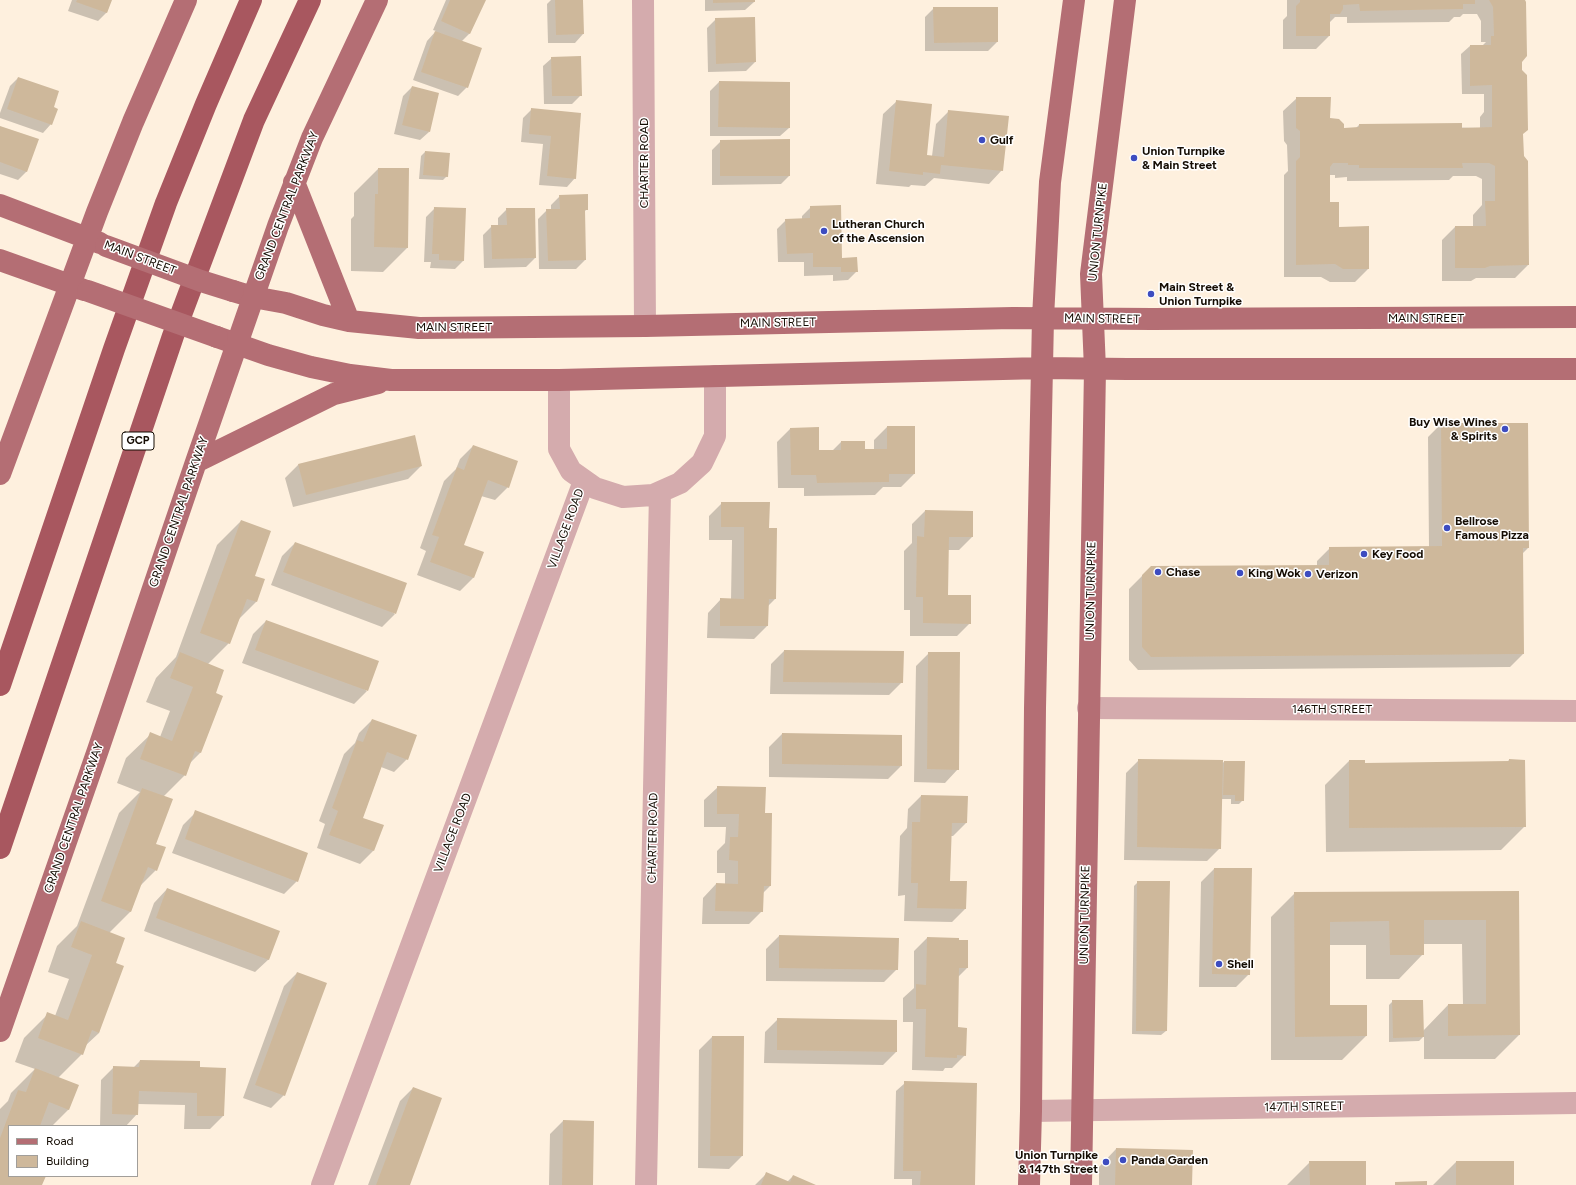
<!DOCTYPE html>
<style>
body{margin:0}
#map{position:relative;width:1576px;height:1185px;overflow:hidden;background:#fef0de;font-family:Figtree,sans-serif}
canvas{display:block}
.legend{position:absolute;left:8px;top:1125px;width:130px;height:52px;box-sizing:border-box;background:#fff;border:1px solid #a19e9a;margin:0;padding:5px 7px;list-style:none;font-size:12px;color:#140c03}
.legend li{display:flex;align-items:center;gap:8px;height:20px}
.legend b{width:20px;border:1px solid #a19e9a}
</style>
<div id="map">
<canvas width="1576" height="1185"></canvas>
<ul class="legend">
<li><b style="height:5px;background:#b46e74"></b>Road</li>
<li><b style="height:11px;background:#ceb89b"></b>Building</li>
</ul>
</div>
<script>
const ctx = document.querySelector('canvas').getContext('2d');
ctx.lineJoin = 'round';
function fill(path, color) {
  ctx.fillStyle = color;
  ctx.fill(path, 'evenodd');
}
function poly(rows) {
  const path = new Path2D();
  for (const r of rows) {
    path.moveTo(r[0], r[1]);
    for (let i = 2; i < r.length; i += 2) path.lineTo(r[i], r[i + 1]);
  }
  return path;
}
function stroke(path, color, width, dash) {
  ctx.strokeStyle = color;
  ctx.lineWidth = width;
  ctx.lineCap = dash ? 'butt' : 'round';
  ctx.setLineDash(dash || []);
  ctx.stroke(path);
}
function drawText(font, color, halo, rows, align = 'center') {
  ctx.font = font + ' Figtree,sans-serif';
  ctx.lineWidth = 3;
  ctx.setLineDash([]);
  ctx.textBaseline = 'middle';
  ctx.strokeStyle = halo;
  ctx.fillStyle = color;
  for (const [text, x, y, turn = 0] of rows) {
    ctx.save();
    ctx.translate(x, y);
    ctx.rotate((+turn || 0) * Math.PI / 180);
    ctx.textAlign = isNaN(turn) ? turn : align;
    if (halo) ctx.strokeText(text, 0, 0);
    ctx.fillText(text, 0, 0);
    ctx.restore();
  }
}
const shadow = poly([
 [72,0,111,0,107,12,98,21,68,11],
 [446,0,485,0,470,33,462,41,467,87,458,96,413,80,427,41,436,31,433,30],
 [551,0,582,0,583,34,575,43,548,43,547,4],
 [705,0,754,0,754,2,745,10,705,11],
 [1287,0,1524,0,1521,61,1522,134,1528,265,1515,278,1476,278,1471,281,1442,281,1442,240,1455,227,1473,227,1473,215,1482,205,1482,179,1476,176,1453,176,1449,180,1347,181,1347,177,1335,178,1335,175,1329,175,1329,203,1338,228,1368,269,1355,282,1330,282,1321,277,1284,277,1284,175,1288,171,1287,145,1284,141,1283,111,1297,98,1343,129,1356,128,1359,125,1480,128,1480,117,1484,112,1484,94,1462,94,1461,54,1470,46,1482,46,1486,42,1481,42,1481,21,1477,14,1463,14,1460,17,1454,17,1449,22,1347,23,1347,17,1335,17,1329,23,1329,36,1316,49,1283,49,1283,20,1287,16],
 [934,8,997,42,988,51,925,51,925,17],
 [754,18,755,62,746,71,708,72,707,28,716,19],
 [552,58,581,95,572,104,544,104,543,66],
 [18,78,52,108,51,124,43,133,0,118,0,113,10,86],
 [719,82,789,128,780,136,710,136,710,91],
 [412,87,429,132,420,140,394,134,403,96],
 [897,101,925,156,932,156,936,124,949,111,1002,170,989,184,934,178,925,186,911,185,909,187,876,184,883,114],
 [532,109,580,114,575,178,567,187,539,185,543,144,521,142,523,118],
 [0,127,27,171,18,180,0,174],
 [721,141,789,176,781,184,712,185,712,150],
 [425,152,448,154,447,176,443,180,419,179,421,156],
 [378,169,407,248,383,272,351,271,351,219,354,216,354,193],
 [560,196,587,209,584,212,585,260,576,269,539,269,538,219,547,210,551,210,551,205],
 [811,207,841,259,857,271,848,280,833,281,833,275,804,276,804,262,778,262,777,229,786,220,802,220,802,216],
 [435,208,463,261,455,269,430,268,431,262,424,262,426,217],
 [507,209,535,258,526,267,484,268,483,235,492,226,498,226,498,218],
 [1441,424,1528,548,1522,554,1523,654,1510,667,1138,670,1129,660,1129,589,1142,576,1317,566,1317,561,1330,548,1429,547,1428,437],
 [887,427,914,474,901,487,883,487,875,495,804,496,804,488,778,488,777,442,790,429,818,451,832,451,841,442,864,450,874,450,874,440],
 [473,446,508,487,495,500,481,496,463,546,483,553,473,578,460,591,417,575,426,551,420,548,444,481,456,469,460,459],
 [298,465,421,466,408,479,293,507,285,478],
 [722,503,768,529,775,599,768,606,767,626,754,639,707,638,708,613,721,599,731,600,732,540,709,540,709,516],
 [925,511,972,537,959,550,948,550,947,596,970,623,957,636,910,636,910,610,904,610,904,551,912,543,912,524],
 [241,521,254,576,256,602,238,620,229,643,208,664,214,693,200,753,189,764,185,775,163,797,155,845,156,870,139,887,131,911,109,933,115,964,99,1033,85,1046,82,1054,58,1078,69,1109,52,1126,9,1126,9,1176,44,1176,41,1185,0,1185,0,1109,8,1101,11,1093,35,1069,15,1062,24,1038,48,1014,55,1016,69,979,48,972,57,946,77,926,119,813,140,792,117,783,126,758,151,734,160,737,170,711,146,702,156,678,176,657,217,545],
 [295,543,395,614,382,627,271,585,282,556],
 [266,621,367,691,354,704,242,663,253,634],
 [784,651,902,682,889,695,770,694,771,664],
 [929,653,958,769,945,783,914,782,916,666],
 [372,720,407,759,394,772,381,767,362,819,382,826,373,851,360,864,317,848,325,824,319,821,344,754,355,743,359,733],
 [782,734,901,766,888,779,769,777,769,747],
 [1139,760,1221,764,1224,762,1243,800,1239,804,1231,804,1231,799,1221,799,1220,848,1207,861,1124,860,1126,773],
 [1509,760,1525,826,1501,850,1326,852,1325,785,1349,761,1364,764,1507,762],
 [718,787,764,814,770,886,763,893,762,911,749,924,702,924,703,898,716,884,725,885,725,873,717,873,717,851,725,843,726,827,704,827,704,800],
 [921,796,966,823,953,836,951,836,949,882,965,909,952,922,904,921,905,895,898,896,900,836,907,828,908,809],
 [196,812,297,881,284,894,172,853,183,825],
 [1214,869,1251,869,1249,974,1236,987,1199,987,1201,882],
 [1138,882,1166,1031,1161,1035,1132,1034,1134,886],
 [167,889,269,959,255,972,144,931,154,903],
 [1518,892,1519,1035,1495,1059,1424,1059,1424,1036,1419,1041,1389,1042,1389,1005,1393,1001,1423,1031,1448,1005,1463,1005,1462,944,1423,944,1423,954,1399,979,1366,979,1366,945,1329,945,1330,1006,1366,1006,1366,1036,1342,1060,1271,1060,1271,917,1295,893],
 [779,936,897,969,884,982,766,981,766,949],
 [927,938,967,968,958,977,957,1028,965,1055,952,1068,945,1068,943,1071,912,1070,913,1022,903,1022,903,998,914,988,914,951],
 [297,973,284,1095,271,1108,243,1098,284,986],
 [778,1019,896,1052,883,1065,764,1063,765,1032],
 [712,1037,743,1037,742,1156,729,1169,698,1168,699,1050],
 [140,1061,199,1068,225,1069,223,1116,210,1129,184,1129,185,1105,137,1104,137,1114,126,1126,100,1126,101,1080,114,1067,133,1068],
 [905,1083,974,1185,912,1185,912,1179,894,1179,896,1091],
 [413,1088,409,1185,368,1185,400,1101],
 [563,1121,593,1122,592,1185,549,1185,550,1134],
 [1116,1149,1191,1185,1099,1185,1099,1167],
 [1310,1162,1365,1185,1287,1185],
 [1456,1162,1513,1185,1433,1185],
 [767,1173,787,1182,793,1176,813,1185,755,1185]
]);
const building = poly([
 [77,0,112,0,107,13,76,2],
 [450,0,486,0,470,34,441,21],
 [555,0,583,0,584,34,556,35],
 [713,0,755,0,755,2,713,3],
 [1300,0,1475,0,1475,4,1463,4,1463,9,1360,11,1359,4,1343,5,1343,9,1340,14,1330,14,1330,36,1296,36,1296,6,1300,2],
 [1489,0,1525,0,1526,2,1527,56,1522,62,1522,70,1527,75,1528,130,1523,134,1524,156,1528,161,1529,265,1490,266,1485,268,1455,268,1455,226,1486,226,1485,201,1495,201,1495,166,1489,163,1462,163,1463,168,1359,168,1359,165,1348,165,1348,163,1333,163,1330,167,1330,202,1339,202,1339,227,1369,226,1369,269,1343,269,1335,264,1296,265,1296,161,1300,157,1300,131,1296,128,1296,97,1331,97,1330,118,1339,119,1344,124,1344,128,1359,127,1359,124,1462,123,1462,128,1492,127,1492,85,1470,86,1470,45,1491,45,1491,36,1494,36,1493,7],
 [933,7,998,7,998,42,934,43],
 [755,17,756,62,716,64,715,18],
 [435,31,482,48,468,88,421,72],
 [581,56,582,96,552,96,551,57],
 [18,77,59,91,54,107,58,109,52,125,7,109],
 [719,81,790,82,790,128,718,127],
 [412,86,439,93,430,132,402,125],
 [896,100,932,104,927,155,944,157,948,110,1009,116,1003,171,941,165,940,174,923,172,923,175,889,171],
 [531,108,581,113,576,179,547,176,551,136,529,134],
 [0,126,39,139,27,172,0,162],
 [790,139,790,176,720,176,720,140],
 [425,151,450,153,448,177,423,175],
 [378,168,409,168,408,248,374,247,375,194,378,194],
 [588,194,588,210,585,210,586,260,548,261,546,209,560,209,559,195],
 [841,205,842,258,857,257,858,272,841,272,841,267,813,267,813,253,787,254,785,219,810,218,810,206],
 [434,207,466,208,464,261,439,260,439,254,432,254],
 [506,208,535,208,536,258,492,259,491,225,507,225],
 [1441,423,1528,423,1529,548,1523,548,1524,654,1151,657,1142,647,1142,575,1151,566,1329,565,1329,547,1442,546],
 [887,426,915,426,915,474,889,474,889,482,817,483,816,475,791,475,790,428,819,427,819,450,841,450,841,441,865,441,865,449,887,449],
 [415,435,422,466,306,495,298,464],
 [473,445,518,461,509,488,488,480,464,545,484,552,474,578,430,562,439,537,432,535,457,467,464,470],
 [721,502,770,502,769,528,777,528,776,599,769,599,768,626,720,626,720,598,744,599,744,527,721,527],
 [925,510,973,511,973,537,949,537,948,595,971,595,971,624,923,623,923,597,916,597,917,536,924,537],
 [241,520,271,531,255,576,265,579,257,602,247,599,230,644,200,633],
 [295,542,407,583,396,614,283,572],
 [266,620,379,661,368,691,255,650],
 [784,650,904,651,903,683,783,682],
 [180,652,224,670,216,693,223,696,201,753,195,751,186,776,140,759,150,732,172,741,193,687,170,678],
 [928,652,960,652,959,770,927,769],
 [372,719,417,735,408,760,387,752,363,818,384,825,374,851,329,835,338,811,332,808,357,740,363,742],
 [782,733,902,735,902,766,782,764],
 [1138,759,1223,760,1221,849,1137,847],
 [1509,759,1525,760,1526,827,1349,828,1349,760,1365,760,1365,763,1509,761],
 [1224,761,1245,761,1244,801,1235,801,1235,795,1223,795],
 [717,786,766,787,765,813,772,813,771,886,764,886,763,912,715,911,716,883,738,884,738,861,729,860,730,837,738,837,739,814,717,814],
 [142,788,173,799,156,844,166,847,157,871,148,867,131,912,101,901],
 [921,795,968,796,967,823,952,823,950,881,967,881,966,909,917,908,918,883,911,883,912,822,920,822],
 [195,810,308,853,298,882,185,839],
 [1214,868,1252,868,1250,975,1212,974],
 [1137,881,1170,881,1167,1031,1136,1031],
 [167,888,280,931,269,960,156,918],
 [1519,891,1520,1035,1448,1036,1448,1004,1486,1004,1486,920,1424,920,1424,955,1390,955,1389,921,1330,922,1330,1005,1367,1005,1367,1036,1295,1037,1294,892],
 [81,921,125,938,116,963,124,966,99,1033,92,1030,83,1055,38,1038,47,1012,68,1020,92,955,71,947],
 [779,935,899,938,898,970,779,968],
 [927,937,959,938,959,940,968,940,968,968,959,968,958,1027,967,1028,966,1056,957,1055,957,1058,925,1057,926,1009,916,1009,916,984,926,985],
 [297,972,327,983,285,1096,255,1085],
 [1392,1000,1423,1000,1424,1037,1393,1038],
 [777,1018,897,1020,897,1052,777,1050],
 [712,1036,744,1036,743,1156,710,1156],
 [140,1060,200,1061,200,1067,226,1068,224,1116,197,1116,197,1093,139,1091,138,1115,112,1114,113,1066,139,1067],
 [35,1068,79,1085,69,1110,49,1102,40,1126,9,1126,9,1176,46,1176,42,1185,0,1185,0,1138,18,1090,26,1092],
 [904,1081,977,1083,975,1185,920,1185,921,1171,903,1171],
 [413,1087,442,1098,410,1185,376,1185],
 [563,1120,594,1121,593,1185,562,1185],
 [1116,1148,1193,1150,1192,1185,1115,1185],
 [1309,1161,1366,1161,1366,1185,1310,1185],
 [1456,1161,1514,1161,1514,1185,1456,1185],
 [766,1172,790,1182,793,1175,816,1185,761,1185],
 [1427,1181,1427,1185,1395,1185,1395,1182]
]);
const minor = poly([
 [643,0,645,326],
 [559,380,559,449,571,471,595,488,623,497,653,495,680,483,702,463,715,436,715,376],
 [1088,708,1576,711],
 [1031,1111,1576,1103],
 [322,1185,584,481],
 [646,1185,660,492]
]);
const major = poly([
 [294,182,349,321],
 [0,205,100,243],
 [0,260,84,290],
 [233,291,253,297,286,303,323,315,349,321,419,328,645,326,1013,318,1152,319,1576,317],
 [217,337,268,355,311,367,350,375,391,380,559,380,1043,368,1127,369,1576,369],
 [196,462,334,394,378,383],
 [0,474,97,212,133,122,186,0],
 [0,1031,98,750,196,462,278,226,312,138,377,0],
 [1029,1185,1031,1111,1035,708,1043,318,1050,182,1074,0],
 [1081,1185,1095,369,1091,274,1125,0]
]);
const highway = poly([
 [0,685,114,349,166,203,206,104,251,0],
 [0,848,173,336,254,120,310,0]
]);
const majorBridge = poly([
 [106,246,201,281,233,291],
 [88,291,217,337]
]);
const markers = [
 [982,140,4,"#3d4cc0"],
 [1134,158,4,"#3d4cc0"],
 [824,231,4,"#3d4cc0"],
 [1151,294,4,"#3d4cc0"],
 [1505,429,4,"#3d4cc0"],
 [1447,528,4,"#3d4cc0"],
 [1364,554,4,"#3d4cc0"],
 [1158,572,4,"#3d4cc0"],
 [1240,573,4,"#3d4cc0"],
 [1308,574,4,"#3d4cc0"],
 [1219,964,4,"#3d4cc0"],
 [1123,1160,4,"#3d4cc0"],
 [1106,1162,4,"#3d4cc0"]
];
const shields = [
 [138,441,32]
];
const shieldNames = [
 ["GCP",138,441]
];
const poiNames = [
 ["Gulf",990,140],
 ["Union Turnpike",1142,151],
 ["& Main Street",1142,165],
 ["Lutheran Church",832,224],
 ["of the Ascension",832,238],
 ["Main Street &",1159,287],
 ["Union Turnpike",1159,301],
 ["Buy Wise Wines",1497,422,"right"],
 ["& Spirits",1497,436,"right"],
 ["Bellrose",1455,521],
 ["Famous Pizza",1455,535],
 ["Key Food",1372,554],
 ["Chase",1166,572],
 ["King Wok",1248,573],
 ["Verizon",1316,574],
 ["Shell",1227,964],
 ["Union Turnpike",1098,1155,"right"],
 ["& 147th Street",1098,1169,"right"],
 ["Panda Garden",1131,1160]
];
const streetNames = [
 ["CHARTER ROAD",644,163,-90],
 ["GRAND CENTRAL PARKWAY",287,206,-69],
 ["UNION TURNPIKE",1098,232,-84],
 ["MAIN STREET",140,258,21],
 ["MAIN STREET",1426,318],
 ["MAIN STREET",1102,319,1],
 ["MAIN STREET",778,323,-1],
 ["MAIN STREET",454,327],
 ["GRAND CENTRAL PARKWAY",179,512,-71],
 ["VILLAGE ROAD",566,529,-70],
 ["UNION TURNPIKE",1091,591,-89],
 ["146TH STREET",1332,709],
 ["GRAND CENTRAL PARKWAY",74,818,-71],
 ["VILLAGE ROAD",453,833,-69],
 ["CHARTER ROAD",653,838,-89],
 ["UNION TURNPIKE",1085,915,-89],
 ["147TH STREET",1304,1107,-1]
];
fill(shadow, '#0003');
fill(building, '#ceb89b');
stroke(minor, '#d4abad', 22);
stroke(major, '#b46e74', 22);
stroke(highway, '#a8575f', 22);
stroke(majorBridge, '#b46e74', 22);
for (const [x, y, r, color] of markers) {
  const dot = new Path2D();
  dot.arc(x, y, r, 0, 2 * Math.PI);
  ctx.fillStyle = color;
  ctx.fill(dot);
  stroke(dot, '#fff', 1.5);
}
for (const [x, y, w] of shields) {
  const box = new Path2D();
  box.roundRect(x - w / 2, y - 9, w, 18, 3);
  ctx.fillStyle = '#fff';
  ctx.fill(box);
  stroke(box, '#140c03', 1);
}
drawText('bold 11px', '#140c03', null, shieldNames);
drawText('bold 12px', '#140c03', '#fff', poiNames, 'left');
drawText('12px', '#140c03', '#fff', streetNames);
</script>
